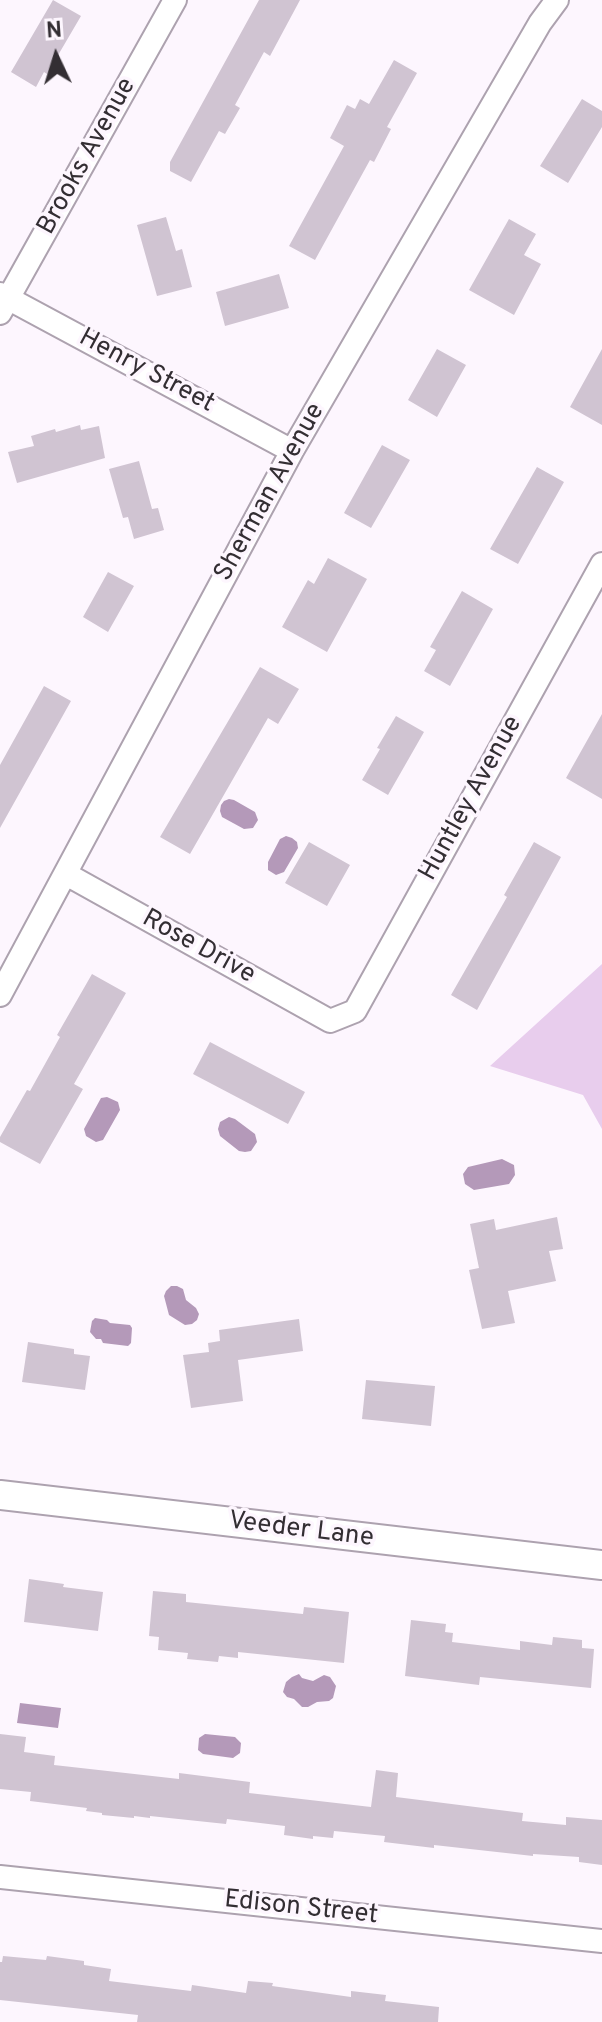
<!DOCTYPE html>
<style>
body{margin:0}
#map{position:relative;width:602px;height:2022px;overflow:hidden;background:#fdf6fe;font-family:Overpass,sans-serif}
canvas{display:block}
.north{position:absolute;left:16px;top:16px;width:80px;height:80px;-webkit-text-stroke:6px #fdf6fe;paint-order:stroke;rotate:356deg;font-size:22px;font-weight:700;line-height:32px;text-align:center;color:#332e33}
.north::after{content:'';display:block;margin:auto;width:28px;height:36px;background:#332e33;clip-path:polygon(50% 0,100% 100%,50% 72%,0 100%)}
</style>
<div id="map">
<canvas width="602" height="2022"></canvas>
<div class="north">N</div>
</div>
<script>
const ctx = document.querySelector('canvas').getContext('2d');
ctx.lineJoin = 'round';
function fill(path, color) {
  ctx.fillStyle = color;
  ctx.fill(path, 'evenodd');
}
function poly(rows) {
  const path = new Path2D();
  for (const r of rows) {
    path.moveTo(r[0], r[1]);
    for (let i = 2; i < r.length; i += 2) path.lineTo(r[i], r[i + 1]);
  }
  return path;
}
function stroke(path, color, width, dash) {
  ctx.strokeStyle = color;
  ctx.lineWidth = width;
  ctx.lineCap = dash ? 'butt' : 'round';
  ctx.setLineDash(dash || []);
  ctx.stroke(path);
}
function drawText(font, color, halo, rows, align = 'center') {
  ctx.font = font + ' Overpass,sans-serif';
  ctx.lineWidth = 7;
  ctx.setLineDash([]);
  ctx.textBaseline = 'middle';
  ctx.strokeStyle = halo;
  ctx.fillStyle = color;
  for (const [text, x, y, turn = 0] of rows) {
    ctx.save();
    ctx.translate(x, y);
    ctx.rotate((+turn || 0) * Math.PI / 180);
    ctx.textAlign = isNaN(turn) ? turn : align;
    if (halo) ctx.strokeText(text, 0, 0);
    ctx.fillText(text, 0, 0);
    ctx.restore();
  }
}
const green = poly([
 [602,964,602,1129,583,1095,490,1066]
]);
const water = poly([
 [229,799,234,800,255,812,258,820,253,828,244,829,222,817,220,811,221,805,224,801],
 [286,836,292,838,297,842,298,848,284,872,276,875,268,870,268,862,280,839],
 [107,1097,118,1102,120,1110,103,1140,96,1142,86,1136,84,1129,101,1098],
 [229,1117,235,1119,255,1134,257,1142,251,1151,245,1152,239,1151,220,1136,218,1129,220,1122],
 [502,1159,514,1165,515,1175,509,1184,474,1190,465,1184,463,1174,468,1167],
 [171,1286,177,1286,183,1289,186,1300,196,1308,199,1314,197,1320,192,1324,185,1325,169,1315,164,1296,166,1291],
 [95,1318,107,1320,110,1323,130,1325,132,1328,131,1343,128,1346,103,1343,101,1339,96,1339,90,1332,92,1321],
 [299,1674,302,1678,313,1681,324,1675,330,1677,336,1686,333,1698,329,1701,317,1702,308,1707,302,1707,294,1699,287,1697,283,1692,286,1682,292,1677],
 [20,1703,61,1708,58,1728,17,1723],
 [205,1734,235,1737,241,1743,240,1753,233,1758,203,1754,198,1750,199,1738]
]);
const building = poly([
 [53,0,81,16,47,74,44,72,36,87,11,72],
 [259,0,300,0,270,56,264,52,235,105,240,108,225,134,219,131,191,182,170,171,170,162],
 [394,60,417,73,387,127,391,129,374,162,370,160,315,260,289,246,344,146,330,138,347,105,355,109,360,99,369,104],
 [582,99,602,111,602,127,568,183,540,166],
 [166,217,176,251,182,249,192,287,157,296,137,225],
 [509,219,536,234,524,255,541,264,514,315,469,290],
 [279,274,289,308,225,326,216,292],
 [437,349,466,365,437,417,408,400],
 [602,349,602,425,570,407],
 [80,425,81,430,99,426,105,458,17,483,8,452,34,446,31,436,55,429,56,432],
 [382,445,410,460,371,528,344,513],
 [139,461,152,509,158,508,164,530,134,539,128,517,123,518,109,469],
 [537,467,564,482,518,564,490,549],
 [328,558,367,579,327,652,282,627,308,580,314,584],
 [108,572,134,586,108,632,83,617],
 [462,591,493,609,450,686,424,671,436,650,430,647],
 [260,667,299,689,278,724,268,718,190,854,160,837],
 [44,686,71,701,0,828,0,765],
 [602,714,602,799,566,778],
 [396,716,424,732,388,795,362,780,380,749,377,748],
 [309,842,350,865,327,906,285,883],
 [534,842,561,857,477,1010,451,995,507,897,504,895],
 [92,974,126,993,74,1084,83,1089,40,1164,0,1142,0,1137,27,1090,30,1091,60,1037,57,1035],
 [210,1042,305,1092,288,1124,193,1074],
 [557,1217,563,1249,549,1251,556,1281,508,1291,515,1323,482,1329,469,1270,479,1268,470,1224,494,1219,496,1230],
 [299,1319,303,1351,238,1360,243,1401,191,1408,183,1355,209,1352,208,1343,220,1341,219,1330],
 [28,1342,74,1349,74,1354,90,1356,85,1390,22,1382],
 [366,1380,435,1386,431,1426,362,1419],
 [29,1579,64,1584,63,1587,103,1592,98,1631,24,1622],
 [153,1591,186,1594,186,1602,303,1614,304,1607,349,1612,344,1663,238,1652,238,1658,219,1656,218,1662,187,1659,188,1653,158,1650,159,1637,149,1636],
 [411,1620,446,1624,445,1632,453,1633,452,1642,520,1650,520,1641,552,1645,553,1637,582,1640,582,1648,594,1649,591,1688,480,1677,479,1685,405,1676],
 [0,1734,26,1737,24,1752,55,1756,54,1765,179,1779,179,1773,250,1782,249,1793,371,1807,376,1770,398,1773,396,1797,523,1813,522,1821,566,1825,566,1817,602,1820,602,1865,579,1862,579,1857,533,1854,533,1856,434,1845,434,1848,384,1842,385,1836,334,1831,333,1838,313,1836,313,1839,284,1835,285,1826,227,1819,226,1824,150,1816,150,1818,134,1816,134,1818,102,1815,102,1813,86,1811,87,1808,30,1801,31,1792,0,1789],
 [3,1956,46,1960,47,1956,84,1961,84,1965,111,1969,109,1981,191,1991,192,1985,246,1993,248,1981,273,1983,272,1986,351,1997,351,1991,386,1995,385,2001,439,2007,438,2022,137,2022,138,2015,0,2000,0,1962,2,1962]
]);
const minor = poly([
 [0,294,292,451],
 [0,313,175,0],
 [66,874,330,1021,355,1011,602,564],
 [0,995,292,451,540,23,557,0],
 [0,1877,602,1941]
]);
const tertiary = poly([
 [0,1495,602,1565]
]);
const streetNames = [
 ["Brooks Avenue",88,157,-61],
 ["Henry Street",146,372,28],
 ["Sherman Avenue",271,493,-61],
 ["Huntley Avenue",472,799,-61],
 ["Rose Drive",198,948,29],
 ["Veeder Lane",301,1531,7],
 ["Edison Street",301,1909,6]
];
fill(green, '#e8cded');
fill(water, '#b499b9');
fill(building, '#d0c4d2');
stroke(minor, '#ada2af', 26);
stroke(tertiary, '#ada2af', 32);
stroke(minor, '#fff', 22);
stroke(tertiary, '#fff', 28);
drawText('26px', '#332e33', '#fdf6fe', streetNames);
</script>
